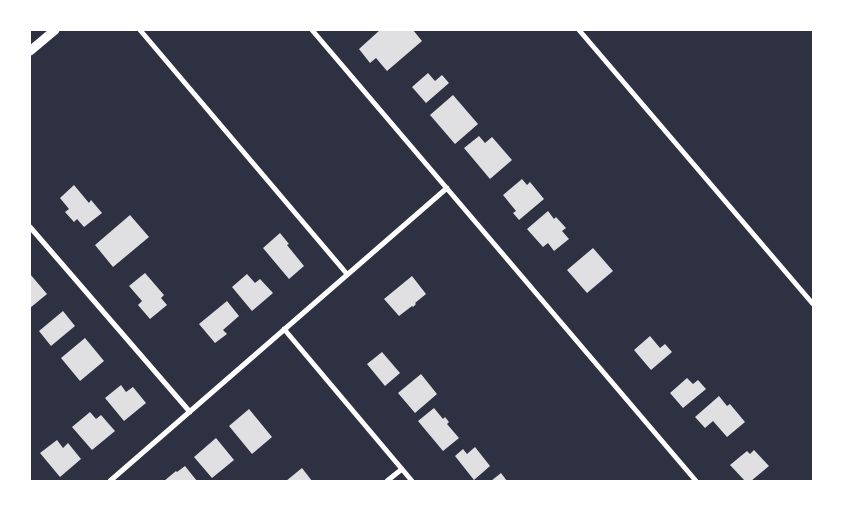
<!DOCTYPE html>
<style>
body{margin:0}
#map{position:relative;width:843px;height:511px;overflow:hidden;background:#2d3142;font-family:"Nunito Sans",sans-serif}
canvas{display:block}
.frame{position:absolute;inset:0;border:31px solid #fff;pointer-events:none}
</style>
<div id="map">
<canvas width="843" height="511"></canvas>
<div class="frame"></div>
</div>
<script>
const ctx = document.querySelector('canvas').getContext('2d');
ctx.lineJoin = 'round';
function fill(path, color) {
  ctx.fillStyle = color;
  ctx.fill(path, 'evenodd');
}
function poly(rows) {
  const path = new Path2D();
  for (const r of rows) {
    path.moveTo(r[0], r[1]);
    for (let i = 2; i < r.length; i += 2) path.lineTo(r[i], r[i + 1]);
  }
  return path;
}
function stroke(path, color, width, dash) {
  ctx.strokeStyle = color;
  ctx.lineWidth = width;
  ctx.lineCap = dash ? 'butt' : 'round';
  ctx.setLineDash(dash || []);
  ctx.stroke(path);
}
const building = poly([
 [380,30,404,30,406,31,413,30,422,41,387,71,376,58,370,63,359,49],
 [428,73,435,81,442,75,449,83,426,103,412,87],
 [453,95,478,124,455,144,430,115],
 [479,136,485,143,492,137,512,160,490,179,464,148],
 [522,179,527,185,530,182,544,199,519,220,513,213,516,211,503,195],
 [74,185,89,203,91,200,102,213,84,227,77,219,74,222,65,212,69,209,60,198],
 [548,211,554,219,556,217,566,228,562,231,569,239,554,251,548,243,543,247,527,229],
 [130,215,149,237,113,267,95,245],
 [280,233,289,244,287,245,304,266,289,279,263,248],
 [593,248,613,271,587,293,567,270],
 [145,273,164,295,161,298,167,305,150,319,138,305,142,301,129,286],
 [30,274,47,294,30,308],
 [247,274,255,283,260,279,273,293,252,311,232,287],
 [412,276,426,294,415,303,416,304,413,307,412,306,399,316,384,299],
 [227,301,239,316,223,330,227,334,215,343,199,324],
 [63,311,75,326,51,346,39,331],
 [650,336,660,348,665,344,672,352,651,370,634,350],
 [85,338,104,361,80,381,61,358],
 [382,352,400,373,385,386,367,364],
 [421,374,437,394,415,413,398,393],
 [687,378,693,384,698,380,706,389,683,408,670,393],
 [121,385,126,392,133,387,146,403,124,421,105,398],
 [719,396,727,406,730,404,745,422,727,437,713,421,705,428,695,417],
 [434,408,443,419,445,417,449,422,447,424,459,438,443,451,418,421],
 [249,409,272,437,252,454,229,426],
 [90,412,96,419,101,415,115,431,92,450,72,427],
 [216,438,234,460,212,478,194,457],
 [57,440,63,448,68,443,81,459,60,477,40,453],
 [475,447,490,466,474,480,455,456,463,449,467,454],
 [754,450,769,466,751,481,745,481,730,465,747,451,750,454],
 [185,466,197,481,164,481,176,471,177,472],
 [302,468,312,481,286,481],
 [501,473,507,481,491,481]
]);
const minor = poly([
 [140,30,347,274],
 [312,30,696,481],
 [579,30,813,304],
 [30,227,190,412],
 [284,329,412,481],
 [110,481,447,188],
 [387,481,402,469]
]);
const tertiary = poly([
 [30,51,55,30]
]);
fill(building, '#e0e0e3');
stroke(minor, '#fff', 5);
stroke(tertiary, '#fff', 9);
</script>
